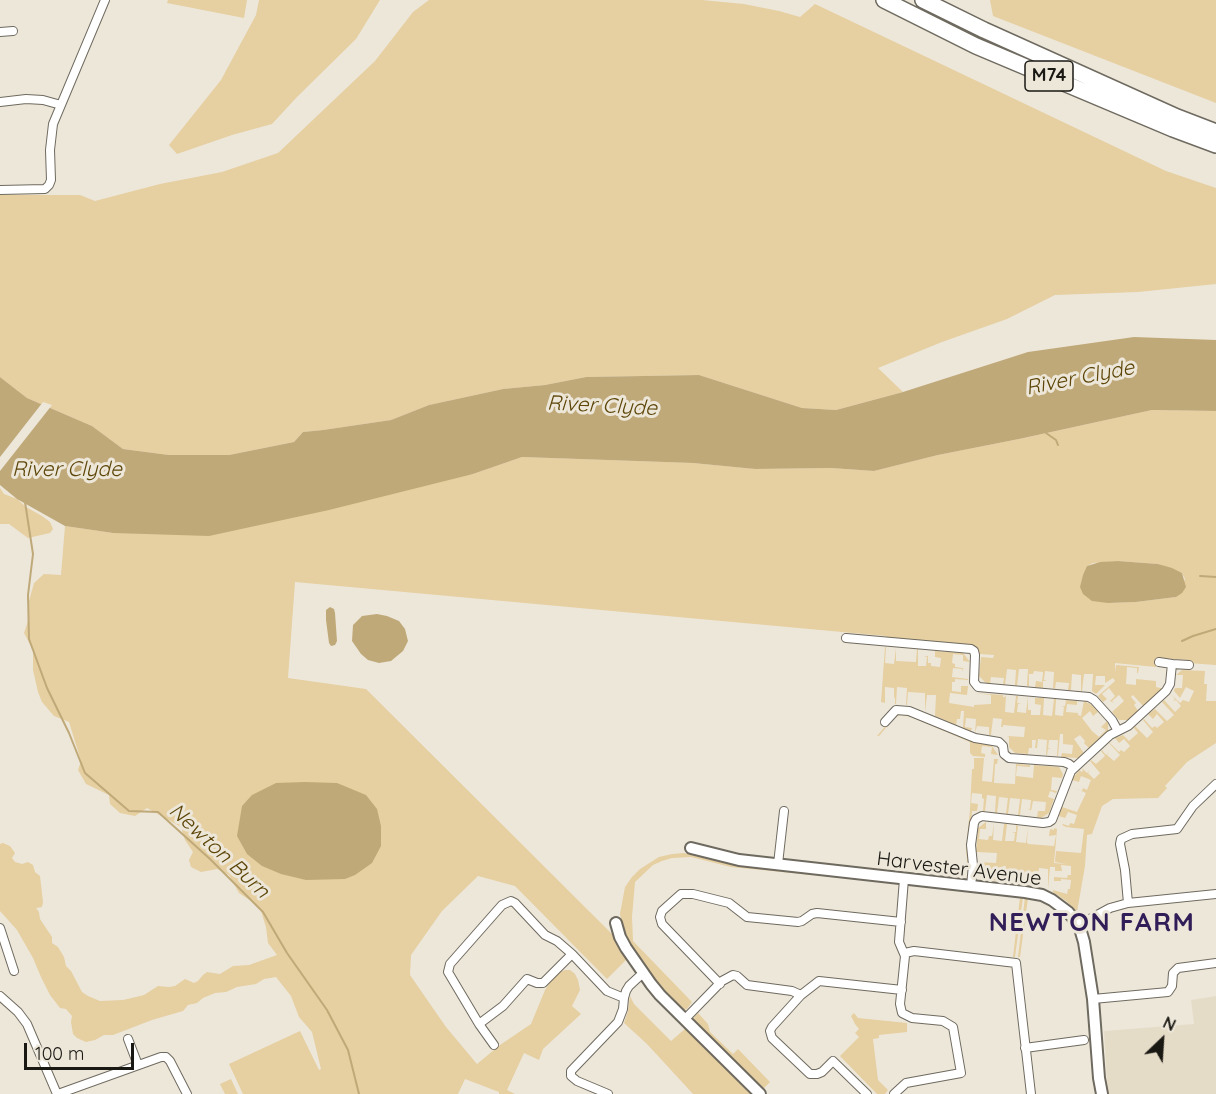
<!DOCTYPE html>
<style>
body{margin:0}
#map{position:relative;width:1216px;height:1094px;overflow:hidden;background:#ede7da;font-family:Quicksand,sans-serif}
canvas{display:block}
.north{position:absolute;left:1132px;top:1010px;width:60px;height:60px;-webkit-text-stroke:4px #ede7da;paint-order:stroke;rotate:25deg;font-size:16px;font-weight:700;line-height:24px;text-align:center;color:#1a1813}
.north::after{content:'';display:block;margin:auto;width:21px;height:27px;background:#1a1813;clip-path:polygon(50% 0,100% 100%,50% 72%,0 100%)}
.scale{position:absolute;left:24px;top:1043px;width:110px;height:27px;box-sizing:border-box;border:3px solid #1a1813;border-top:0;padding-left:8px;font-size:18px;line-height:21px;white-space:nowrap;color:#1a1813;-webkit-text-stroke:4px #ede7da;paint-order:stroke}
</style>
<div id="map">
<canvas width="1216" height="1094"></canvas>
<div class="north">N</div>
<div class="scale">100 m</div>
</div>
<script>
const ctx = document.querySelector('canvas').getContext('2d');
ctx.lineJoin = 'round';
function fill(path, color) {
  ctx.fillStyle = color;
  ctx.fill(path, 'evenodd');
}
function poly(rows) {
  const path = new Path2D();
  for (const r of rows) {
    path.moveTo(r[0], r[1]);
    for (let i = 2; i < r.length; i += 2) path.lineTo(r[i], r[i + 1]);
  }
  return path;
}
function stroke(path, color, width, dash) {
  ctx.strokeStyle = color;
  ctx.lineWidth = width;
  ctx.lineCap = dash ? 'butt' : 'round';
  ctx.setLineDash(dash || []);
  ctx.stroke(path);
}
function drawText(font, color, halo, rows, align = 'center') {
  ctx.font = font + ' Quicksand,sans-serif';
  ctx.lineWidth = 6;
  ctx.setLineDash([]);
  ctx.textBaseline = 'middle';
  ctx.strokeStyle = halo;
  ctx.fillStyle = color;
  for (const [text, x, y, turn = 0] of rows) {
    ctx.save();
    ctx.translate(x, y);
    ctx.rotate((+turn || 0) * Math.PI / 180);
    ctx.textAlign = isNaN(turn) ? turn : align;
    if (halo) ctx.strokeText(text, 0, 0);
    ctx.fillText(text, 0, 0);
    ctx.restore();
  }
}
const built = poly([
 [1216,996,1216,1094,1109,1094,1107,1081,1104,1031,1194,1024,1191,1000]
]);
const green = poly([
 [168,0,247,0,244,18,167,3],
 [259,0,380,0,356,39,297,97,272,124,232,135,177,154,169,145,221,80,256,15],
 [429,0,702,0,744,4,779,11,800,17,815,4,1166,171,1216,188,1216,284,1138,292,1055,295,1007,319,942,342,878,368,903,392,836,410,802,408,699,375,586,377,545,385,503,389,429,405,391,420,323,430,303,432,294,442,229,455,169,455,123,449,92,426,27,398,0,377,0,195,80,195,95,201,160,184,222,172,278,153,375,61,413,12],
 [990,0,1216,0,1216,103,993,16],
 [1152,410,1216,411,1216,665,1188,663,1188,660,1158,658,1156,667,1115,663,1115,673,1116,665,1139,667,1138,673,1137,673,1137,668,1127,667,1126,684,1136,685,1136,679,1156,681,1156,687,1164,689,1144,707,1133,695,1131,697,1136,703,1134,705,1139,712,1129,721,1128,720,1119,720,1112,712,1124,701,1119,695,1112,701,1114,703,1110,701,1106,705,1115,696,1109,688,1102,694,1107,699,1103,702,1098,696,1115,681,1113,678,1105,683,1105,676,1096,676,1095,685,1105,685,1096,694,1092,691,1093,674,1084,674,1082,691,1081,691,1081,675,1072,674,1071,690,1068,690,1069,683,1056,682,1055,689,1053,688,1054,672,1045,671,1044,680,1047,681,1043,681,1043,688,1035,687,1036,681,1042,682,1043,672,1034,671,1033,674,1029,674,1029,686,1027,686,1028,669,1019,669,1017,686,1015,685,1016,670,1007,669,1005,685,1003,685,1004,678,991,677,990,684,986,683,979,676,981,657,993,658,994,655,979,654,973,645,886,639,886,636,295,582,288,678,366,689,615,937,627,959,607,979,515,886,478,876,442,911,411,955,410,975,446,1027,477,1064,500,1045,531,1024,545,990,552,979,560,972,565,970,570,970,575,974,578,980,580,990,572,1006,581,1014,543,1049,539,1060,524,1053,507,1090,515,1094,499,1094,499,1092,465,1079,458,1094,243,1094,229,1064,300,1031,319,1070,321,1069,312,1032,299,1017,291,996,276,977,264,979,256,984,237,987,226,992,215,993,203,998,197,1003,188,1005,183,1011,152,1020,113,1035,104,1035,95,1040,86,1042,77,1038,73,1034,71,1022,72,1016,66,1009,60,1008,50,995,41,977,33,958,17,930,0,911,0,844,3,843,10,846,15,853,12,858,15,862,22,864,28,862,33,865,35,872,40,876,43,902,42,907,36,908,39,912,40,919,52,937,52,943,58,947,64,957,66,966,71,971,82,992,88,996,100,1001,123,1000,136,997,144,995,158,986,169,987,175,986,185,979,194,983,198,981,203,975,207,972,220,974,233,966,249,965,277,955,268,943,266,927,261,911,251,901,239,893,229,875,217,869,201,872,191,867,189,860,193,852,185,840,181,827,147,808,135,816,120,813,110,804,109,795,86,784,78,770,81,761,69,722,54,716,42,702,38,692,33,670,33,650,24,633,28,621,29,601,34,583,44,574,61,575,65,526,113,533,473,474,522,457,693,463,755,469,831,468,874,471,938,455,1019,439],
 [1119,561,1158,564,1182,573,1185,579,1176,597,1136,602,1108,603,1087,566,1093,563],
 [0,488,4,494,17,499,26,507,42,516,50,522,53,529,50,533,28,538,9,524,0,524],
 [885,647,886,647,885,663,894,664,896,648,896,661,916,662,917,649,918,649,918,666,926,666,927,657,924,656,928,656,928,650,928,663,931,663,931,666,940,667,941,658,935,657,935,651,963,653,970,662,963,661,963,655,953,654,952,663,955,664,955,667,969,669,963,668,962,672,962,669,953,668,952,677,968,679,968,680,955,679,955,682,952,682,952,691,961,692,961,686,968,686,967,695,950,693,949,703,974,707,974,705,991,704,991,695,975,693,1003,695,1003,697,1005,697,1006,695,1005,712,1014,713,1016,696,1018,696,1017,703,1021,703,1018,704,1017,712,1026,713,1028,697,1028,710,1031,710,1031,715,1040,715,1041,705,1035,704,1035,698,1044,698,1043,715,1052,716,1054,699,1056,699,1055,715,1063,716,1064,707,1061,707,1065,706,1066,700,1077,701,1077,705,1067,704,1066,712,1078,713,1078,715,1081,716,1084,701,1092,705,1098,712,1093,716,1090,711,1082,718,1092,731,1099,737,1106,730,1101,727,1107,721,1108,723,1108,731,1089,748,1084,743,1085,741,1080,735,1074,739,1084,753,1078,758,1061,757,1062,753,1072,754,1073,745,1063,744,1063,734,1060,734,1058,756,1057,756,1058,740,1049,740,1048,748,1051,749,1048,749,1047,755,1046,755,1047,740,1038,739,1037,748,1035,748,1036,740,1032,740,1032,748,1029,748,1028,754,1015,753,1009,747,1009,737,1007,736,1024,737,1025,727,1003,725,1003,727,1001,727,1002,719,993,718,991,735,989,735,989,727,977,726,975,733,976,719,966,718,965,727,972,728,971,731,963,728,964,711,961,711,960,719,957,719,956,725,935,716,936,695,927,695,925,712,925,693,908,692,907,705,906,705,907,688,897,687,896,704,895,704,895,698,894,697,894,688,885,687,885,703,881,702],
 [1182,670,1205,671,1204,684,1207,684,1206,701,1216,701,1216,743,1187,762,1165,786,1167,788,1158,798,1113,799,1102,806,1092,834,1087,835,1085,866,1077,912,1066,901,1053,892,1053,890,1067,894,1068,889,1070,889,1071,880,1061,879,1061,881,1054,881,1054,877,1067,878,1068,875,1071,875,1071,866,1061,865,1062,871,1055,871,1055,867,1050,867,1048,889,1048,869,1039,868,1037,886,1035,885,1035,878,1023,877,1022,884,1019,883,1019,877,1007,875,1006,882,1004,882,1006,866,1003,866,1002,873,999,873,998,881,983,879,980,877,978,874,978,862,996,863,997,853,976,852,978,828,986,822,986,829,980,829,979,839,988,840,989,836,992,836,994,823,993,840,1002,841,1004,824,1007,824,1005,841,1014,841,1015,833,1012,832,1016,832,1016,825,1018,826,1016,842,1026,843,1028,827,1027,842,1028,844,1054,846,1056,835,1049,836,1050,829,1054,830,1054,828,1057,829,1054,863,1067,864,1055,862,1056,851,1081,853,1084,829,1066,827,1062,825,1063,824,1069,826,1070,823,1074,824,1077,815,1068,812,1065,818,1059,816,1062,807,1077,812,1086,793,1070,786,1082,791,1083,788,1087,790,1091,780,1081,776,1079,782,1072,780,1073,777,1080,770,1081,772,1083,771,1082,768,1087,773,1090,770,1088,773,1094,779,1100,773,1090,761,1091,760,1096,764,1105,756,1101,751,1102,750,1106,755,1109,752,1107,755,1114,761,1120,755,1109,743,1110,743,1119,752,1121,750,1124,752,1130,746,1124,739,1119,743,1115,738,1123,735,1129,741,1138,733,1134,728,1135,726,1147,738,1153,732,1143,720,1144,719,1152,728,1155,726,1157,728,1164,722,1157,714,1153,719,1148,714,1155,709,1167,721,1174,715,1162,702,1164,700,1175,712,1181,706,1176,700,1173,701,1175,699,1171,694,1180,703,1183,700,1189,702,1194,691,1186,687,1180,698,1174,691,1175,688,1182,688,1183,675,1176,675],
 [901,713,912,715,972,741,972,742,973,743,974,741,990,743,990,746,992,746,998,755,991,754,992,747,982,746,981,753,985,754,985,757,973,756,970,753,970,742,911,717,901,715,895,717,879,736,877,736,894,716],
 [974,758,984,758,982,781,992,782,994,759,998,759,997,764,995,764,994,783,1015,784,1016,764,1030,765,1030,767,1017,766,1016,776,1033,778,1034,765,1059,767,1063,774,1062,778,1052,777,1051,790,1057,791,1056,793,1050,791,1048,797,1054,799,1049,813,1041,818,1037,817,1038,811,1045,811,1046,802,1033,801,1030,816,1031,810,1027,809,1030,809,1031,800,1022,799,1020,815,1018,815,1020,799,1010,798,1008,814,1006,814,1008,798,999,797,997,813,995,813,996,796,987,795,985,811,983,811,984,799,982,798,982,794,972,793,971,803,978,804,977,811,972,811,968,849,970,872,968,871,966,849,970,810,972,769,974,769],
 [684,853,737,866,870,879,894,883,731,867,691,857,672,858,662,861,653,865,635,882,632,917,633,941,692,1002,687,1009,683,1010,678,1007,658,985,631,947,623,930,620,914,625,887,632,877,640,869,659,857,672,854],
 [1020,897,1023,897,1015,957,1013,957],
 [1025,897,1028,898,1020,957,1018,957],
 [630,996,634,1004,671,1041,686,1028,751,1094,693,1094,647,1044,624,1023,628,1011],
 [698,1013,708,1024,710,1032,733,1054,738,1049,770,1082,763,1089,695,1023,694,1017],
 [854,1013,858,1018,907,1023,907,1032,879,1035,879,1038,873,1039,878,1080,888,1090,885,1094,877,1094,840,1056,859,1037,855,1033,859,1029,855,1024,851,1016],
 [231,1079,238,1094,225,1094,220,1084]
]);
const water = poly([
 [1134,337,1216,340,1216,411,1152,410,1019,439,938,455,874,471,831,468,755,469,693,463,522,457,473,474,329,510,209,536,113,533,65,526,17,499,0,485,0,377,27,398,92,426,123,449,169,455,229,455,294,442,303,432,323,430,391,420,429,405,503,389,545,385,586,377,699,375,802,408,836,410,903,392,1028,352],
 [1118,561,1158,564,1172,568,1182,573,1186,587,1182,593,1176,597,1136,602,1108,603,1092,601,1083,594,1080,587,1083,575,1087,566,1100,562],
 [330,607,334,609,335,613,337,641,335,645,331,646,329,643,326,620,326,610],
 [377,614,387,616,399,621,405,629,408,641,403,651,391,661,379,663,368,660,361,654,352,641,353,625,362,616],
 [305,782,337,783,366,795,377,809,381,826,381,846,372,863,355,875,345,879,306,880,281,874,262,866,247,854,237,836,242,806,252,795,276,783]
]);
const pier = poly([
 [43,402,52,405,0,471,0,457]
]);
const stream = poly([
 [1046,433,1056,440,1058,445],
 [25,502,33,554,28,595,29,639,47,688,69,733,85,773,129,811,158,812,210,859,263,912,287,953,327,1010,348,1050,359,1094],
 [1200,576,1216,577],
 [1182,641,1193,636,1216,629]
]);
const street = poly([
 [0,32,13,31],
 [0,102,26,99,43,100,61,105],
 [0,190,45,189,49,185,51,180,50,150,53,124,105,0],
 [846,638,971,649,974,651,975,655,974,682,978,687,1089,697,1094,700,1112,720,1118,731],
 [1159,662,1172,664],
 [885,722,896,710,909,711,975,738,999,742,1003,746,1004,754,1009,758,1064,762,1069,764,1074,768],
 [778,864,784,811],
 [971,886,973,865,971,845,974,823,976,819,982,816,1043,823,1049,822,1052,820,1071,771,1110,735,1128,726,1166,691,1170,684,1172,664,1189,665],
 [1128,903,1125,870,1120,844,1121,839,1132,834,1177,829,1193,806,1216,784],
 [1079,925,1110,908,1128,903,1216,894],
 [0,928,14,971],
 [905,953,914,951,1016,963,1031,1094],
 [572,954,543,983,537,983,527,979,503,1006,479,1024,448,972,450,964,502,905,511,901,515,903,545,935,557,941,572,954,607,991,624,998],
 [720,984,662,924,660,917,662,911,681,894,693,894,729,903,747,917,798,922,802,921,812,914,817,913,901,922],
 [801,995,772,1027,770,1031,772,1038,810,1074,817,1074,822,1072,833,1061,867,1094],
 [0,996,18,1012,27,1024,57,1094],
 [1093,999,1168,992,1172,986,1173,973,1178,968,1216,963],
 [685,1019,722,981,733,975,737,976,747,985,792,991,801,995,819,981,902,990],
 [479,1024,494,1045],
 [128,1039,138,1065],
 [1025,1048,1084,1040],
 [58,1094,161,1057,166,1057,170,1061,187,1094],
 [608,1094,577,1081,571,1076,571,1071,618,1022,623,1009,624,998,626,991,629,986,643,973],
 [894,1094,906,1083,961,1073,953,1027,943,1021,912,1018,902,1013,900,1004,905,956,899,942,904,879]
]);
const secondary = poly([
 [691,848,739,860,1025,892,1042,895,1052,900,1068,912,1079,925,1084,942,1093,999,1099,1078,1102,1094],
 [616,923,620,937,626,948,651,984,660,995,760,1094]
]);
const highway = poly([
 [884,0,976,46,1173,129,1216,145],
 [923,0,984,30,1177,117,1216,132]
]);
const shields = [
 [1049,76,48]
];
const shieldNames = [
 ["M74",1049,76]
];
const streetNames = [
 ["Harvester Avenue",959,869,7]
];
const waterNames = [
 ["River Clyde",1080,378,-11],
 ["River Clyde",602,406,3],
 ["River Clyde",67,470],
 ["Newton Burn",219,851,43]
];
const districtNames = [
 ["NEWTON FARM",1092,923]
];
fill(built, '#e5dcc8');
fill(green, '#e6cfa0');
fill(water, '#c0a979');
fill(pier, '#ede7da');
stroke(stream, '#c0a979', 2);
stroke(street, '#6f6a5f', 10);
stroke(secondary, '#6f6a5f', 14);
stroke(highway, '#6f6a5f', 18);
stroke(street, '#fff', 8);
stroke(secondary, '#fff', 10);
stroke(highway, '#fff', 15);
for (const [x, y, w] of shields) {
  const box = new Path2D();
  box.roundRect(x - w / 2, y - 15, w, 30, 4.5);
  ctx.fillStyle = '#ede7da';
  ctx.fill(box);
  stroke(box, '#1a1813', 1.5);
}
drawText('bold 18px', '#1a1813', null, shieldNames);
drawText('20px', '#1a1813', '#ede7da', streetNames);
drawText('italic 21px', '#5d4608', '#ede7da', waterNames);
ctx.letterSpacing = '1.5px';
drawText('bold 26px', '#311d57', '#ede7da', districtNames);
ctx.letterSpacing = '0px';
</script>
